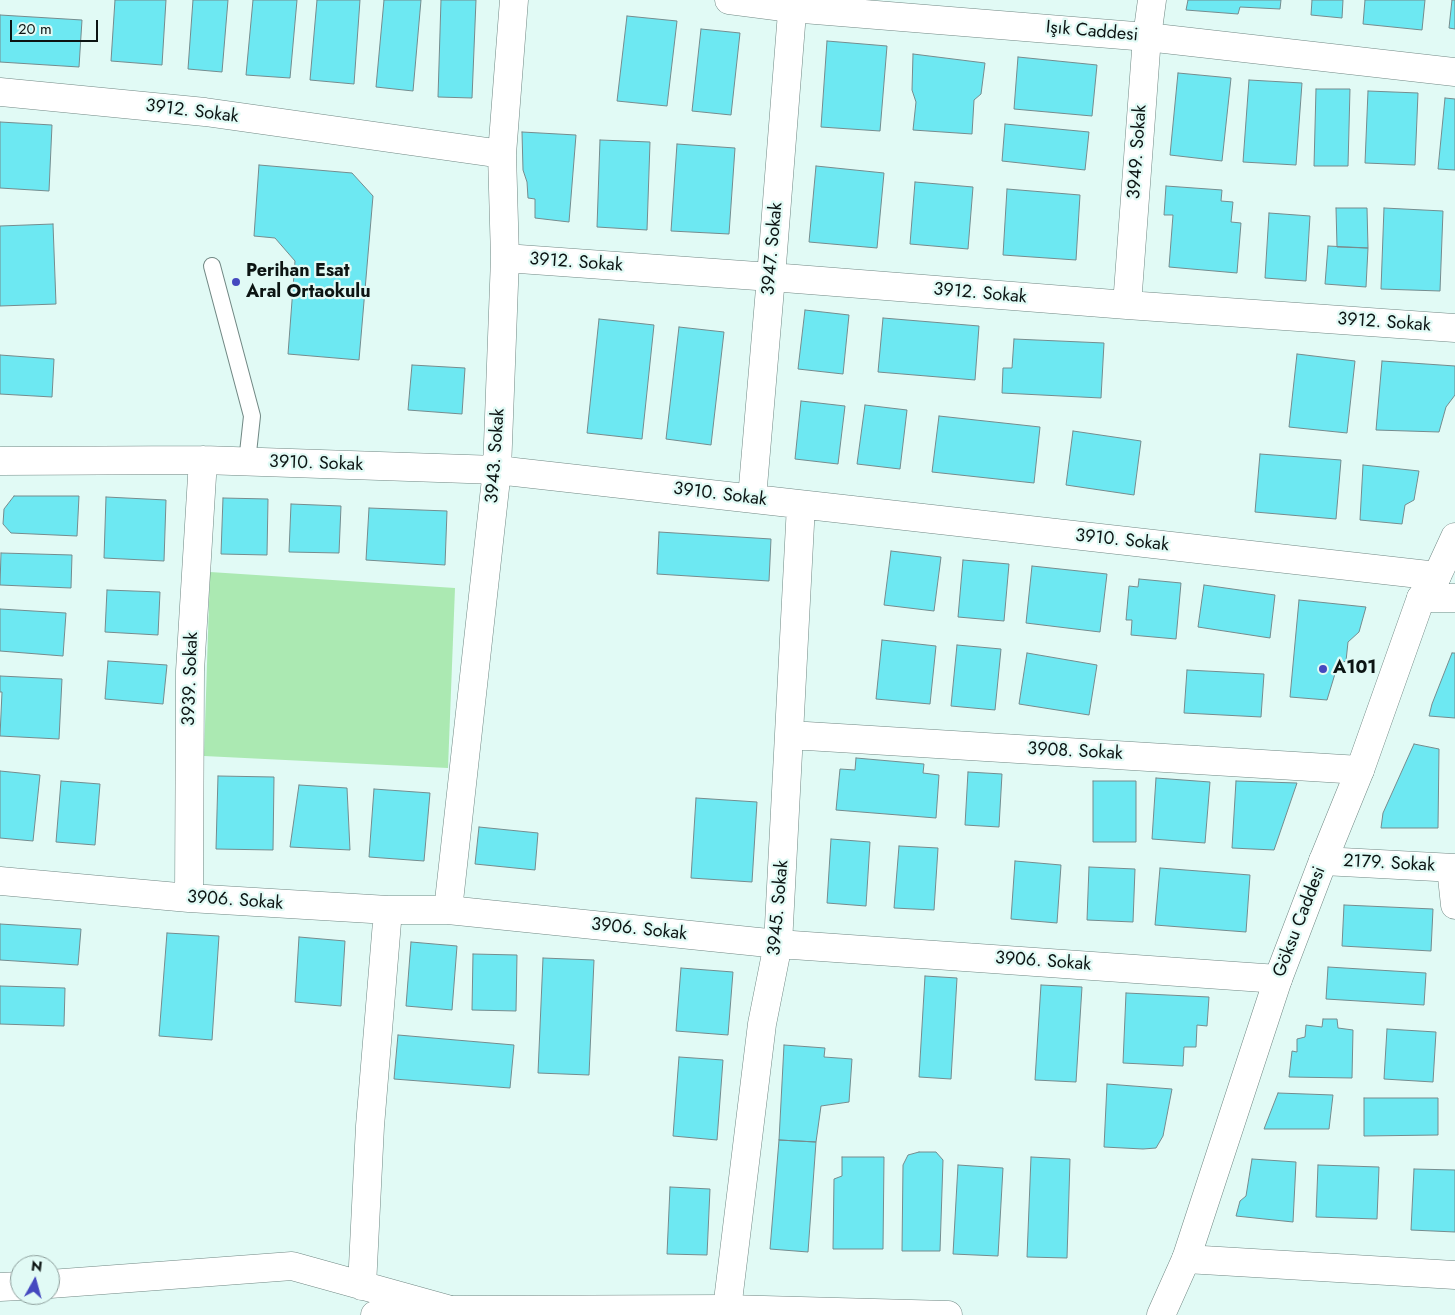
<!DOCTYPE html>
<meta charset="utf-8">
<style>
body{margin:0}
#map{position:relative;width:1455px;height:1315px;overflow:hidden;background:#e1faf5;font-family:Jost,sans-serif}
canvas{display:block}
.north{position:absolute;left:10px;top:1255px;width:50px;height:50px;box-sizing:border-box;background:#e1faf5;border:1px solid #8c9e9b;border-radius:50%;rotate:7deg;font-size:14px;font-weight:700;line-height:20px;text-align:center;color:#0c1413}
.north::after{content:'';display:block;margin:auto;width:18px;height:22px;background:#4549bf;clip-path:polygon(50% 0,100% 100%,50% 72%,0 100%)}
.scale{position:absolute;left:10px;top:20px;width:88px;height:22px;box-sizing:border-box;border:2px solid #0c1413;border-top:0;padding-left:6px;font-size:15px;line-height:18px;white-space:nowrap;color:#0c1413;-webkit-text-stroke:4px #e1faf5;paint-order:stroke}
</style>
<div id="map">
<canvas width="1455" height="1315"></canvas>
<div class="north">N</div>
<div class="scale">20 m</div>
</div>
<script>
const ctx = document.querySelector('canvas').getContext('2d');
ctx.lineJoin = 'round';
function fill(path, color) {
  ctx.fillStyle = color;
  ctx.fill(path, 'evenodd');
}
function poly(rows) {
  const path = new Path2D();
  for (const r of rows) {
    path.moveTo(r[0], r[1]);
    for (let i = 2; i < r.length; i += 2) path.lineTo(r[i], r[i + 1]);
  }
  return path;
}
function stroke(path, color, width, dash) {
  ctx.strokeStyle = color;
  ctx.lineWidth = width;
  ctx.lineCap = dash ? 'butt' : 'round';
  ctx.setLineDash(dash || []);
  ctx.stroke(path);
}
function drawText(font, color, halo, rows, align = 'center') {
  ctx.font = font + ' Jost,sans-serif';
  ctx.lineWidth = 4.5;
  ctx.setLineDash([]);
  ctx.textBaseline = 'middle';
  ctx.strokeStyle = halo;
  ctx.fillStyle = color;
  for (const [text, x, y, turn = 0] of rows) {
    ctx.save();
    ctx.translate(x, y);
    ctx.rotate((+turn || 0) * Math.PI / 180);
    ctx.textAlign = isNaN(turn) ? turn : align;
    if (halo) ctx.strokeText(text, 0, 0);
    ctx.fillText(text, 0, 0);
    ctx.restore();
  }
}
const green = poly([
 [210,572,455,588,448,768,204,756]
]);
const building = poly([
 [115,0,166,0,162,65,111,61,115,0],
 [193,0,228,0,222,72,188,69,193,0],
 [253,0,297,0,290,78,246,75,253,0],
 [317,0,360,0,354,84,310,80,317,0],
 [384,0,421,0,413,91,376,87,384,0],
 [441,0,476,0,472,98,438,97,441,0],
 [1188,0,1281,0,1280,9,1240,7,1238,14,1186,10,1188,0],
 [1312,0,1343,0,1342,18,1311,15,1312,0],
 [1365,0,1425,0,1422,30,1363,24,1365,0],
 [1452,0,1455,0,1455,29,1449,28,1452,0],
 [0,15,82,20,79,67,0,62,0,15],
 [627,16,677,21,667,106,617,101,627,16],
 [701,29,740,33,731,115,692,111,701,29],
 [827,41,887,46,880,131,821,127,827,41],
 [913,54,985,63,981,94,974,100,972,134,913,130,916,102,912,90,913,54],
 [1018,57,1097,65,1092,116,1014,109,1018,57],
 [1178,73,1231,78,1222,161,1170,155,1178,73],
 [1249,80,1302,83,1296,165,1243,162,1249,80],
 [1316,89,1350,89,1348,166,1314,166,1316,89],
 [1368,91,1418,93,1415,165,1365,163,1368,91],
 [1445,98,1455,99,1455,170,1438,169,1445,98],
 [0,122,52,125,49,191,0,188,0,122],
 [1005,124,1089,132,1085,170,1002,161,1005,124],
 [522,132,576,135,569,222,535,218,535,199,528,198,527,182,523,170,522,132],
 [600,140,650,142,647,230,597,227,600,140],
 [677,144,735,148,729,234,671,231,677,144],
 [259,165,352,173,373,196,359,360,288,354,295,261,275,238,254,236,259,165],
 [816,166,884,173,877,248,809,242,816,166],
 [915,182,973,187,968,249,910,244,915,182],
 [1166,186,1222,190,1221,201,1233,202,1231,222,1241,223,1237,273,1169,267,1173,215,1164,215,1166,186],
 [1007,189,1080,195,1076,260,1003,255,1007,189],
 [1336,208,1367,208,1368,248,1337,247,1336,208],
 [1384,208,1443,211,1440,291,1381,289,1384,208],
 [1269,213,1310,216,1306,281,1265,278,1269,213],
 [53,224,56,304,0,306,0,226,53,224],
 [1328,246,1368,248,1366,287,1325,284,1328,246],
 [805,310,849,315,843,374,798,369,805,310],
 [883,318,979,326,975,380,878,372,883,318],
 [599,319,654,325,642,439,587,433,599,319],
 [679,327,724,332,711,445,666,439,679,327],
 [1014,339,1104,343,1101,398,1002,393,1003,368,1012,368,1014,339],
 [1297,354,1355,361,1347,433,1289,427,1297,354],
 [0,355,54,359,52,397,0,394,0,355],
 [1382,361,1455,366,1455,395,1446,407,1439,432,1376,430,1382,361],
 [412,365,465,368,462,414,408,410,412,365],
 [801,401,845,406,838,464,795,459,801,401],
 [865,405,907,410,900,469,857,464,865,405],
 [939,416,1040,427,1034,483,932,472,939,416],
 [1073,431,1141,441,1134,495,1066,485,1073,431],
 [1260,454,1341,460,1336,519,1255,512,1260,454],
 [1363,465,1419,471,1414,500,1405,505,1402,524,1360,520,1363,465],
 [14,496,79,496,77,536,11,533,3,524,4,509,14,496],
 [106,497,166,500,164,561,104,558,106,497],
 [223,498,268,499,267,555,221,554,223,498],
 [291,504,341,506,339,553,289,552,291,504],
 [369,508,447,511,445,565,366,560,369,508],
 [659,532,771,539,769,581,657,574,659,532],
 [891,551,941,557,934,611,884,605,891,551],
 [1,553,72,555,71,588,0,585,1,553],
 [963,560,1009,564,1004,621,958,617,963,560],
 [1032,566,1107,574,1100,632,1026,623,1032,566],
 [1139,579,1181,583,1176,639,1131,635,1132,620,1126,620,1129,586,1138,587,1139,579],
 [1204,585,1275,595,1270,638,1198,627,1204,585],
 [107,590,160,592,158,635,105,632,107,590],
 [1299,600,1366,607,1359,632,1348,642,1346,661,1338,664,1327,700,1290,697,1299,600],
 [0,609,66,613,63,656,0,651,0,609],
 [882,640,936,646,930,704,876,699,882,640],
 [957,645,1001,649,995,710,951,706,957,645],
 [1027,653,1097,665,1089,715,1019,704,1027,653],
 [1452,653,1455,653,1455,718,1429,716,1432,704,1452,653],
 [108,661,167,665,163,704,105,699,108,661],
 [1187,670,1264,674,1261,717,1184,713,1187,670],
 [0,676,62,679,59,739,0,736,2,692,0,692,0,676],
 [1414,744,1439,749,1438,828,1381,828,1383,813,1414,744],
 [856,758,924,764,923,773,939,775,936,818,836,810,840,769,855,770,856,758],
 [0,771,40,775,33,841,0,838,0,771],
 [968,772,1002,774,999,827,965,825,968,772],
 [218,776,274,777,273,850,216,849,218,776],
 [1156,778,1210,782,1205,843,1152,839,1156,778],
 [61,781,100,784,95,845,56,842,61,781],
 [1093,781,1136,781,1136,842,1093,842,1093,781],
 [1236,781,1297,783,1274,850,1232,848,1236,781],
 [299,785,347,788,350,850,290,847,299,785],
 [374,789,430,793,424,861,369,857,374,789],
 [696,798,757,802,752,882,691,878,696,798],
 [479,827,538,833,535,870,475,864,479,827],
 [831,839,870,842,866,906,827,903,831,839],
 [899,846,938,848,934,910,894,908,899,846],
 [1015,861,1061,865,1057,923,1011,919,1015,861],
 [1089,867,1135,869,1133,922,1087,920,1089,867],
 [1160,868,1250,875,1246,932,1155,925,1160,868],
 [1344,905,1433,909,1431,951,1342,946,1344,905],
 [0,924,81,929,78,965,0,960,0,924],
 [167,933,219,936,212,1040,159,1036,167,933],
 [299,937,345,941,341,1006,295,1002,299,937],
 [411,942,457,946,452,1010,406,1006,411,942],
 [473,954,517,955,516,1011,472,1010,473,954],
 [543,958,594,960,589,1075,538,1073,543,958],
 [1328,967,1426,973,1424,1005,1326,999,1328,967],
 [681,968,733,972,728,1035,676,1031,681,968],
 [925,976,957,978,951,1079,919,1077,925,976],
 [1041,985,1082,987,1076,1082,1035,1080,1041,985],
 [0,986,65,988,64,1026,0,1024,0,986],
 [1126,993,1209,997,1207,1026,1197,1025,1196,1047,1184,1047,1183,1066,1123,1063,1126,993],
 [1323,1019,1337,1019,1338,1028,1353,1030,1352,1078,1289,1077,1292,1051,1297,1052,1297,1039,1305,1037,1306,1025,1322,1027,1323,1019],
 [1387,1029,1436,1032,1433,1082,1384,1079,1387,1029],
 [398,1035,514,1045,510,1088,394,1079,398,1035],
 [784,1045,825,1048,824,1057,852,1059,849,1102,821,1106,816,1142,779,1140,784,1045],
 [679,1057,723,1060,717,1140,673,1136,679,1057],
 [1107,1084,1172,1089,1163,1136,1156,1148,1143,1149,1104,1147,1107,1084],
 [1278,1093,1333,1095,1329,1129,1264,1129,1278,1093],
 [1364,1098,1438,1098,1438,1135,1364,1136,1364,1098],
 [779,1140,816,1142,808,1252,770,1249,779,1140],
 [919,1152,936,1152,943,1160,940,1251,902,1251,903,1165,908,1155,919,1152],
 [842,1157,884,1157,883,1249,833,1249,834,1179,842,1176,842,1157],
 [1031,1157,1070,1159,1067,1258,1027,1257,1031,1157],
 [1252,1159,1296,1162,1293,1222,1236,1216,1240,1201,1246,1196,1252,1159],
 [958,1165,1003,1168,998,1256,953,1254,958,1165],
 [1318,1165,1379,1167,1377,1219,1316,1217,1318,1165],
 [1414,1169,1455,1170,1455,1232,1411,1230,1414,1169],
 [670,1187,710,1189,707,1255,667,1254,670,1187]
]);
const service = poly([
 [212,266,252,416,247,462]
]);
const minor = poly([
 [0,92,205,112,502,154],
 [505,258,771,277,1127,305,1455,328],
 [1127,305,1147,37,1152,0],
 [0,461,203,460,497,470,1437,576],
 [752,498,771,277,793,0],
 [1421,598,1455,598],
 [790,735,1360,770],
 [1323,861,1455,868],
 [1451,868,1455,905],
 [0,881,189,898,388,910,448,910,778,944,1278,979],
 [189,898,190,671,203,460],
 [448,910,497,470,505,258,502,154,514,0],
 [1186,1259,1455,1275],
 [50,1284,292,1266,447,1309],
 [362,1286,370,1126,388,910],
 [0,1287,20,1286],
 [727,1309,762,1024,778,944,801,505]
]);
const tertiary = poly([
 [729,0,791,8,1147,37,1455,72],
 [1161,1315,1186,1259,1278,979,1323,861,1360,770,1421,598,1437,576,1455,537]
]);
const trunk = poly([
 [375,1315,450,1310,727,1309,948,1315]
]);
const markers = [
 [236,282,5,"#4549bf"],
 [1323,669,5,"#4549bf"]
];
const streetNames = [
 ["Işık Caddesi",1092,32,5],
 ["3912. Sokak",192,112,7],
 ["3949. Sokak",1138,152,-86],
 ["3947. Sokak",773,249,-85],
 ["3912. Sokak",576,263,4],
 ["3912. Sokak",980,294,5],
 ["3912. Sokak",1384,323,4],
 ["3943. Sokak",496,456,-86],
 ["3910. Sokak",316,464,2],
 ["3910. Sokak",720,495,7],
 ["3910. Sokak",1122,541,6],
 ["3939. Sokak",191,679,-88],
 ["3908. Sokak",1075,752,3],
 ["2179. Sokak",1389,864,3],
 ["3906. Sokak",235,901,4],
 ["3945. Sokak",779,908,-85],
 ["Göksu Caddesi",1300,922,-69],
 ["3906. Sokak",639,930,6],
 ["3906. Sokak",1043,962,4]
];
const poiNames = [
 ["Perihan Esat",246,272],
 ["Aral Ortaokulu",246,293],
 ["A101",1333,669]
];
fill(green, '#abe9b2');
fill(building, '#6de8f2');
stroke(building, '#758c8e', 1);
stroke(service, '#718884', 18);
stroke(minor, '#718884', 29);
stroke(tertiary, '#718884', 29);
stroke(trunk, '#718884', 29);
stroke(service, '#fff', 16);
stroke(minor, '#fff', 28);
stroke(tertiary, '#fff', 28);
stroke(trunk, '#fff', 28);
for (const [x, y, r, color] of markers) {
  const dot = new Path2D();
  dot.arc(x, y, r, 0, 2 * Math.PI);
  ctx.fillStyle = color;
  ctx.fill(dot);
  stroke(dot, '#e1faf5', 2);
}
drawText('18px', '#0c1413', '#e1faf5', streetNames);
drawText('bold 18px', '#0c1413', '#e1faf5', poiNames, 'left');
</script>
